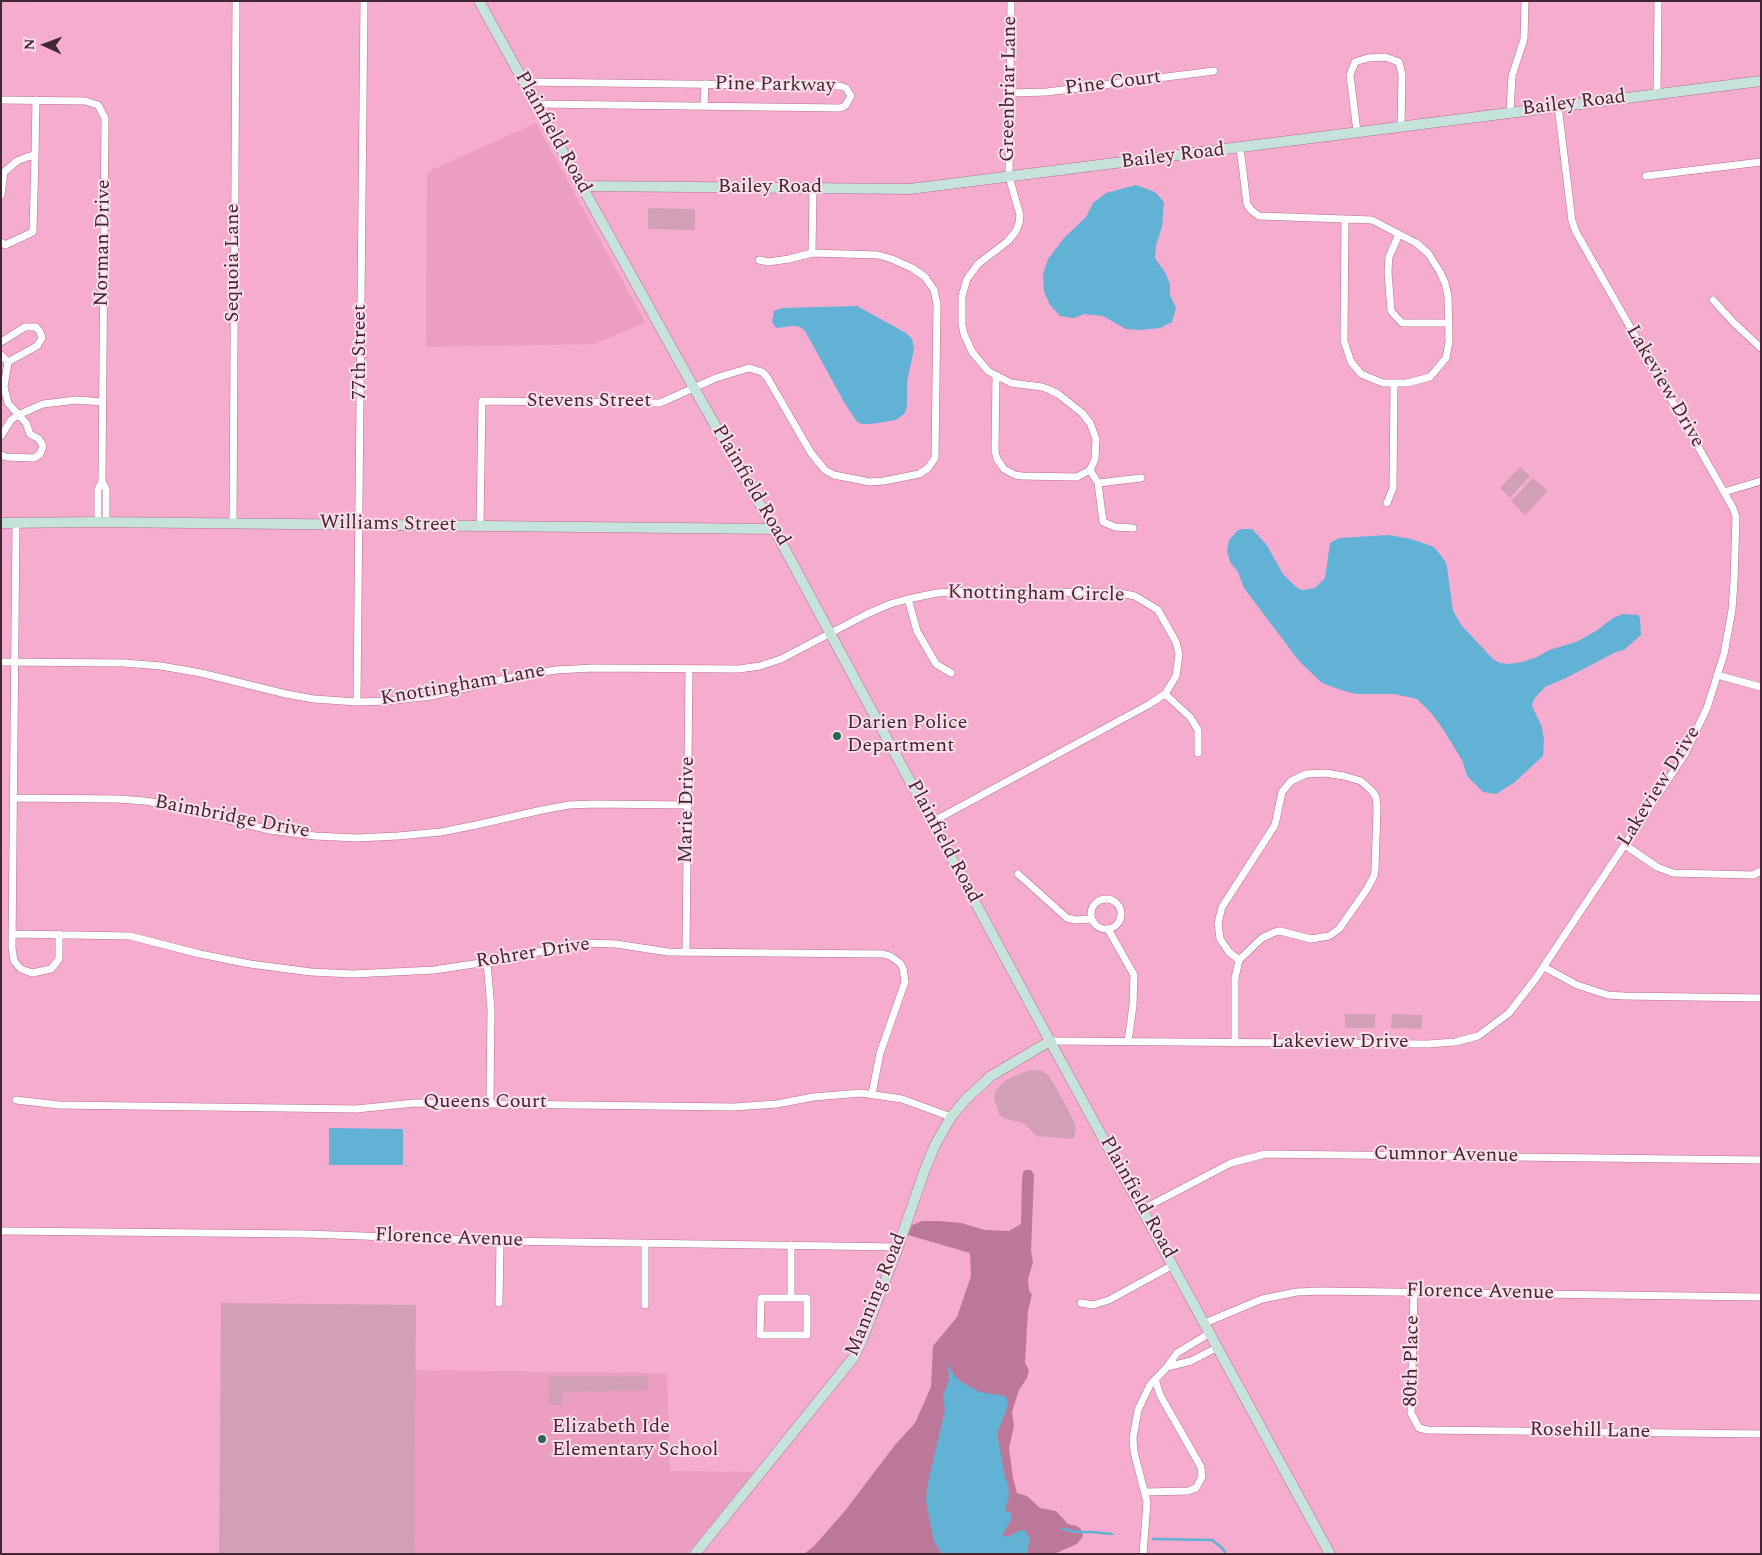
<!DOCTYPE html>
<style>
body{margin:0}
#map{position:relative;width:1762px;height:1555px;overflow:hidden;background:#f6accf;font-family:Spectral,serif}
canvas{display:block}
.frame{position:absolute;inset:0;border:2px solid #432634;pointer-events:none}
.north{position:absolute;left:20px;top:20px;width:50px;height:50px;-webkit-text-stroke:4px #fcddea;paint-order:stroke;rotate:272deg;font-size:14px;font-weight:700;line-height:20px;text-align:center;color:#432634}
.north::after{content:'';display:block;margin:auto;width:18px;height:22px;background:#432634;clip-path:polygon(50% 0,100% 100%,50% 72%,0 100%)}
</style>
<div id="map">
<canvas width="1762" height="1555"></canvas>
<div class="frame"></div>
<div class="north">N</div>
</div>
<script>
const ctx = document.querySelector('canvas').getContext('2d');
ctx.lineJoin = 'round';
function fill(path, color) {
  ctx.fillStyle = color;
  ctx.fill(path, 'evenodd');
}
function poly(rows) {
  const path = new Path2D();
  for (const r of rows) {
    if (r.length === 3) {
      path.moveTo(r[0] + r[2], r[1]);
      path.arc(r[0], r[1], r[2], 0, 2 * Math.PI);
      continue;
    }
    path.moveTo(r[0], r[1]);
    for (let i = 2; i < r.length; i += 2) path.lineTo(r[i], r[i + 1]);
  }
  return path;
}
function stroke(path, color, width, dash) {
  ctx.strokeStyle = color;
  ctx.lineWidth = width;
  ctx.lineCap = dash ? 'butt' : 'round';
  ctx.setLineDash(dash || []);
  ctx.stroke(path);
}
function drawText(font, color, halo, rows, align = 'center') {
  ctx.font = font + ' Spectral,serif';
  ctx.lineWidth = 4;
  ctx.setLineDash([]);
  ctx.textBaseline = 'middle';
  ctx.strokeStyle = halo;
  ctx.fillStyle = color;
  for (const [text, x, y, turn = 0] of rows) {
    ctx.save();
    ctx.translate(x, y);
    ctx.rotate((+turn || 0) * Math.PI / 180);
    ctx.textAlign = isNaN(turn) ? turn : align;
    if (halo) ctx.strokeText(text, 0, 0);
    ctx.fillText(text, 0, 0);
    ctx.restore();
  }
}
const built = poly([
 [536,123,645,322,595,344,426,347,427,172],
 [415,1370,667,1373,670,1471,754,1472,687,1554,414,1554]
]);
const green = poly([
 [648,208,695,209,695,230,648,229],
 [1520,467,1530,476,1510,498,1500,488],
 [1533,478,1548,491,1525,515,1511,501],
 [1345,1014,1375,1014,1375,1028,1345,1028],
 [1392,1014,1422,1015,1422,1029,1391,1028],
 [1029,1070,1042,1071,1048,1075,1058,1091,1074,1121,1076,1128,1074,1138,1072,1139,1036,1136,1026,1125,1019,1122,1003,1118,999,1114,994,1098,996,1090,1006,1080],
 [221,1303,416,1305,414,1554,219,1553],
 [648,1376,648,1390,563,1392,562,1405,548,1405,549,1377]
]);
const forest = poly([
 [1026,1170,1031,1170,1034,1175,1031,1251,1033,1262,1028,1279,1029,1291,1032,1294,1028,1311,1025,1363,1029,1370,1027,1378,1019,1390,1012,1412,1014,1426,1009,1448,1013,1478,1017,1493,1027,1496,1040,1508,1056,1511,1068,1524,1077,1526,1081,1529,1083,1536,1077,1544,1054,1554,804,1554,814,1546,844,1512,895,1445,915,1423,931,1387,933,1346,957,1317,971,1276,970,1253,908,1235,912,1225,922,1221,939,1221,961,1223,985,1230,1009,1231,1021,1224,1022,1180,1023,1172]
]);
const water = poly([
 [1136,185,1155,192,1164,202,1162,227,1156,245,1155,258,1165,272,1170,284,1170,295,1176,308,1172,322,1160,328,1140,330,1126,329,1103,316,1084,314,1074,318,1060,316,1050,305,1044,292,1043,274,1048,259,1064,238,1086,217,1093,203,1106,193],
 [857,306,906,333,912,339,914,349,907,382,907,405,905,413,896,420,871,424,862,424,857,422,844,402,805,331,800,327,794,326,776,328,772,322,774,311,782,308],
 [1242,529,1252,529,1266,544,1283,574,1296,587,1302,590,1315,588,1325,578,1330,543,1339,538,1388,535,1411,539,1434,547,1445,561,1447,567,1453,611,1462,626,1493,659,1500,663,1508,664,1522,662,1537,657,1549,650,1576,642,1596,631,1613,618,1623,614,1638,615,1640,618,1641,635,1624,650,1616,652,1568,677,1545,687,1534,699,1532,706,1542,727,1544,741,1543,756,1515,782,1501,791,1496,794,1483,792,1467,776,1463,762,1443,729,1431,713,1417,699,1394,694,1356,694,1341,690,1322,683,1299,661,1244,588,1238,572,1230,562,1227,551,1229,540,1237,531],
 [329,1128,403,1129,403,1165,329,1165],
 [948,1364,953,1374,961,1382,980,1392,1005,1396,1008,1401,1007,1408,998,1431,998,1439,1005,1477,1008,1485,1009,1497,1005,1509,1005,1511,1010,1512,1012,1518,1002,1535,1007,1537,1021,1530,1025,1531,1030,1538,1027,1554,942,1554,934,1541,926,1502,927,1487,945,1410,943,1395,949,1381]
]);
const stream = poly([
 [1063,1529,1076,1532,1092,1532,1112,1534],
 [1153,1539,1212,1540,1222,1548,1225,1552]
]);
const street = poly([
 [524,82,840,86,846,88,851,96,845,106,840,108,537,104],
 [1011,93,1047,92,1214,71],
 [1657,93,1658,1],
 [1,100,85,101,98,105,105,118,102,481,106,489,106,523],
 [704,106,705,84],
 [1510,112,1512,76,1524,39,1525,1],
 [1357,132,1350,75,1355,62,1368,58,1385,57,1399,62,1402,75,1401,126],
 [1240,148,1247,204,1251,210,1259,216,1345,219,1344,341,1351,362,1361,374,1383,383,1407,383,1430,377,1446,358,1449,341,1448,296,1445,283,1440,272,1428,253,1416,243,1372,220,1345,219],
 [35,155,36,100],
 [1646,176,1761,162],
 [1,195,4,172,17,161,27,157,35,155,33,232,5,245,1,242],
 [1399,234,1389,257,1388,272,1391,311,1402,323,1449,323],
 [812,253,813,189],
 [1713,300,1733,322,1761,348],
 [1,342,25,327,36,327,40,332,42,338,37,346,8,362],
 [1,355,8,362],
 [996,376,995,451,997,459,1004,469,1015,475,1022,476,1077,477,1090,470,1095,459,1096,439,1090,423,1082,413,1058,394,1050,390,1042,387,1011,383,988,371,972,352,964,334,962,325,962,296,967,279,978,264,1008,241,1016,231,1019,223,1020,215,1009,177,1011,1],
 [1,436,11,420,18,415,43,404,77,400,102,402],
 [1,455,6,457,34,458,40,454,43,446,39,439,30,434,26,423,8,403,4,387,8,362],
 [1090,470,1098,483,1103,522,1115,527,1133,528],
 [1098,483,1141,478],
 [1724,492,1761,481],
 [1387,503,1393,488,1394,384],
 [98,522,98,489,102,481],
 [16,523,12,948,14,961,21,969,32,973,51,969,59,959,59,934],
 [233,524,236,1],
 [480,526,482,401,660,403,716,378,749,368,762,372,767,377,811,453,825,470,834,475,870,482,884,481,919,474,928,468,935,458,937,304,934,290,925,277,912,268,892,259,878,255,812,253,789,259,768,262,759,260],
 [908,599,917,631,936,664,951,673],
 [1,662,124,663,161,666,201,673,286,694,314,699,357,702,387,701,431,696,518,676,556,670,593,668,739,669,760,666,781,659,867,614,890,604,908,599,937,593,968,591,1120,593,1135,596,1158,610,1176,642,1179,654,1176,676,1165,694,1148,705,932,822],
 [1717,675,1761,687],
 [1165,694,1190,717,1198,730,1198,753],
 [357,702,364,1],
 [13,798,118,799,145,801,168,805,270,830,315,836,357,838,398,836,441,832,476,825,542,810,569,805,594,804,688,805],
 [1625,845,1657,867,1673,873,1753,875,1761,871],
 [1018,874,1067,918,1076,920,1092,919],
 [1106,914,15],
 [1108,929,1134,975,1133,1005,1128,1042],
 [13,934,130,936,200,954,250,964,311,972,353,974,434,970,487,962,584,943,616,944,668,952,883,954,890,956,900,963,903,968,905,982,880,1053,872,1094],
 [686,952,689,669],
 [487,962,491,1009,490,1103],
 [1544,967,1577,985,1608,995,1624,996,1761,998],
 [1050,1041,1428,1044,1455,1042,1478,1036,1509,1013,1536,978,1685,754,1707,708,1724,654,1732,610,1734,582,1736,517,1733,508,1576,232,1572,221,1558,106],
 [1235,1043,1235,978,1239,960,1229,952,1220,939,1218,923,1222,907,1275,825,1282,792,1291,781,1306,774,1325,773,1344,776,1361,781,1372,791,1376,797,1377,808,1375,870,1374,876,1367,889,1339,929,1329,936,1311,939,1280,931,1275,932,1262,938,1239,960],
 [16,1100,59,1105,356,1109,415,1103,734,1107,777,1104,813,1097,861,1093,902,1099,951,1117],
 [1143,1209,1231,1163,1265,1154,1761,1160],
 [1,1231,307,1234,500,1241,898,1247],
 [645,1244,645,1305],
 [1414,1292,1411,1413,1419,1428,1427,1430,1761,1434],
 [761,1298,807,1298,807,1335,760,1335,761,1298],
 [791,1298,791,1245],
 [499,1303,500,1241],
 [1081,1303,1093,1305,1109,1300,1173,1265],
 [1205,1323,1262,1299,1297,1292,1319,1291,1761,1297],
 [1167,1367,1191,1361,1218,1347],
 [1146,1492,1188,1491,1196,1488,1202,1477,1201,1467,1160,1395,1155,1379],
 [1143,1554,1147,1502,1134,1452,1133,1438,1138,1410,1150,1385,1167,1367,1177,1353,1210,1333]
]);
const secondary = poly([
 [479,1,694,388,774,529,1050,1041,1330,1554],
 [582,186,910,189,1761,81],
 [1,523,98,522,774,529],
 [695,1554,854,1357,862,1340,898,1247,924,1172,935,1145,951,1117,966,1099,991,1076,1050,1041]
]);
const markers = [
 [837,736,5,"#2a6855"],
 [542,1439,5,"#2a6855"]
];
const streetNames = [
 ["Pine Court",1113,84,-7],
 ["Pine Parkway",775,86,1],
 ["Greenbriar Lane",1010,89,-89],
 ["Bailey Road",1574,104,-7],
 ["Plainfield Road",552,133,61],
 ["Bailey Road",1173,157,-7],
 ["Bailey Road",770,188],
 ["Norman Drive",104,243,-89],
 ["Sequoia Lane",234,263,-90],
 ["77th Street",361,352,-90],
 ["Lakeview Drive",1664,387,60],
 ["Stevens Street",589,402],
 ["Plainfield Road",750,486,60],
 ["Williams Street",388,525,1],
 ["Knottingham Circle",1036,595,1],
 ["Knottingham Lane",463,686,-10],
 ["Lakeview Drive",1660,787,-58],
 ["Marie Drive",688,810,-89],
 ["Baimbridge Drive",232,818,11],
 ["Plainfield Road",943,842,62],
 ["Rohrer Drive",533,954,-9],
 ["Lakeview Drive",1340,1043],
 ["Queens Court",485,1103],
 ["Cumnor Avenue",1446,1156,1],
 ["Plainfield Road",1137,1198,61],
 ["Florence Avenue",449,1239,2],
 ["Florence Avenue",1480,1293,1],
 ["Manning Road",877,1295,-68],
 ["80th Place",1413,1361,-89],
 ["Rosehill Lane",1590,1432,1]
];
const poiNames = [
 ["Darien Police",847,724],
 ["Department",847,747],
 ["Elizabeth Ide",552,1428],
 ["Elementary School",552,1451]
];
fill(built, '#eb9dc2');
fill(green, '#d1a0b6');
fill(forest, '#bc7899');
fill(water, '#62b2d6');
stroke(stream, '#62b2d6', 2.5);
stroke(street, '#b46f91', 8);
stroke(secondary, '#b46f91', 11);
stroke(street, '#fff', 7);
stroke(secondary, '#c5e3da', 10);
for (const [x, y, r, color] of markers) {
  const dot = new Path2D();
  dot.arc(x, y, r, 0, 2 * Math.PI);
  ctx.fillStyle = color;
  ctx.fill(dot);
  stroke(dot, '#fcddea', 2);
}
drawText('20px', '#432634', '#fcddea', streetNames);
drawText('20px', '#432634', '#fcddea', poiNames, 'left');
</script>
